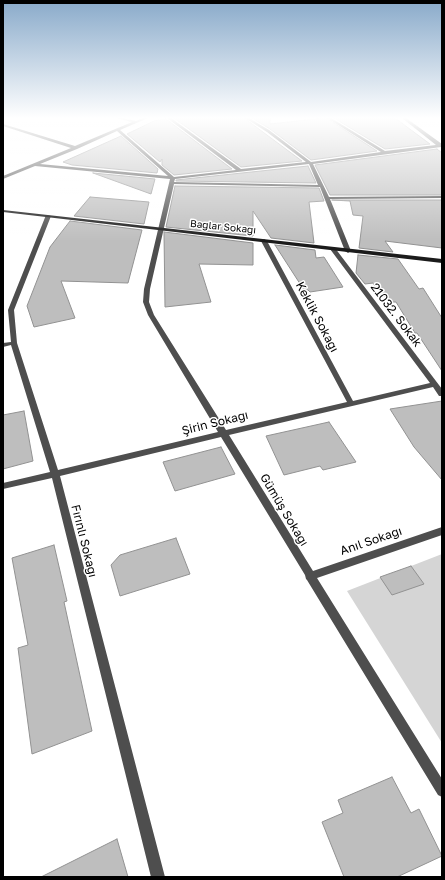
<!DOCTYPE html>
<meta charset="utf-8">
<style>
body{margin:0}
#map{position:relative;width:445px;height:880px;overflow:hidden;background:#fff;font-family:"Golos Text",sans-serif}
canvas{display:block}
.frame{position:absolute;inset:0;border:4px solid #000;pointer-events:none}
</style>
<div id="map">
<canvas width="445" height="880"></canvas>
<div class="frame"></div>
</div>
<script>
const ctx = document.querySelector('canvas').getContext('2d');
ctx.lineJoin = 'round';
function fill(path, color) {
  ctx.fillStyle = color;
  ctx.fill(path, 'evenodd');
}
function poly(rows) {
  const path = new Path2D();
  for (const r of rows) {
    path.moveTo(r[0], r[1]);
    for (let i = 2; i < r.length; i += 2) path.lineTo(r[i], r[i + 1]);
  }
  return path;
}
function stroke(path, color, width, dash) {
  ctx.strokeStyle = color;
  ctx.lineWidth = width;
  ctx.lineCap = dash ? 'butt' : 'round';
  ctx.setLineDash(dash || []);
  ctx.stroke(path);
}
function drawText(font, color, halo, rows, align = 'center') {
  ctx.font = font + ' "Golos Text",sans-serif';
  ctx.lineWidth = 3;
  ctx.setLineDash([]);
  ctx.textBaseline = 'middle';
  ctx.strokeStyle = halo;
  ctx.fillStyle = color;
  for (const [text, x, y, turn = 0] of rows) {
    ctx.save();
    ctx.translate(x, y);
    ctx.rotate((+turn || 0) * Math.PI / 180);
    ctx.textAlign = isNaN(turn) ? turn : align;
    if (halo) ctx.strokeText(text, 0, 0);
    ctx.fillText(text, 0, 0);
    ctx.restore();
  }
}
const green = poly([
 [442,554,442,743,347,591]
]);
const building = poly([
 [174,118,244,118,302,161,241,167,174,118],
 [252,118,270,118,270,124,326,118,377,151,311,160,270,129,252,118],
 [334,118,395,118,430,144,385,149,334,118],
 [166,119,232,169,174,175,162,165,162,159,160,162,127,134,154,121,166,119],
 [121,136,158,169,157,173,72,165,63,162,121,136],
 [437,149,442,153,442,195,330,195,315,165,437,149],
 [308,166,316,183,176,181,176,180,308,166],
 [93,173,155,179,151,194,93,173],
 [175,186,319,188,324,201,309,202,314,243,271,238,253,211,253,236,166,227,175,186],
 [90,197,149,202,144,224,74,216,90,197],
 [332,200,442,200,442,248,385,241,393,252,359,248,363,216,353,215,350,201,332,200],
 [70,221,142,230,128,283,61,281,75,318,34,327,27,306,50,247,70,221],
 [164,232,253,243,253,265,199,264,211,302,165,307,164,232],
 [275,245,315,250,316,258,324,257,343,287,310,292,308,290,304,290,275,245],
 [358,255,398,259,419,289,423,288,442,318,442,371,417,333,415,333,396,302,388,302,379,286,375,286,373,283,365,284,356,273,358,255],
 [442,401,442,480,414,447,390,409,442,401],
 [24,411,33,461,3,469,3,415,24,411],
 [329,422,356,462,323,470,320,466,284,475,266,436,329,422],
 [221,447,235,474,175,491,163,462,221,447],
 [176,538,190,574,120,596,111,565,120,555,176,538],
 [54,545,67,601,64,602,92,731,32,754,18,648,28,645,12,558,54,545],
 [411,566,424,584,392,595,380,577,411,566],
 [392,777,411,813,419,809,442,856,397,877,344,877,322,822,343,813,338,800,392,777],
 [117,839,128,877,41,877,117,839]
]);
const minor = poly([
 [116,118,122,118,136,121,143,118,148,118,120,130,174,177,236,170,167,118,171,118,241,169,306,162,267,132,245,118,249,118,269,130,311,162,381,152,327,118,331,118,385,151,436,145,402,118,406,118,442,144,441,147,313,164,329,197,442,196,442,198,330,199,351,251,348,253,345,251,320,187,174,184,150,289,149,302,154,315,226,430,347,402,261,241,264,239,267,241,353,401,430,383,330,249,335,248,442,389,442,396,439,396,433,387,229,435,313,571,442,527,442,535,317,578,442,779,442,797,438,795,307,580,306,579,305,575,221,437,60,476,165,877,151,877,52,478,3,489,3,483,50,472,11,345,3,347,3,343,11,342,8,310,46,215,51,216,14,310,17,343,58,470,218,432,148,315,143,302,144,289,170,179,35,166,3,179,3,176,71,148,3,126,3,124,75,146,132,122,116,118],
 [117,131,168,176,40,164,77,149,117,131],
 [309,164,318,185,174,182,175,179,309,164]
]);
const secondary = poly([
 [3,210,442,259,442,263,3,212,3,210]
]);
const farStreetnames = [
 ["Bağlar Sokağı",223,227,6]
];
const streetNames = [
 ["21032. Sokak",396,315,53],
 ["Keklik Sokağı",317,317,62],
 ["Şirin Sokağı",215,423,-14],
 ["Gümüş Sokağı",284,510,59],
 ["Fırınlı Sokağı",84,541,76],
 ["Anıl Sokağı",371,541,-19]
];
fill(green, '#d5d5d5');
fill(building, '#bebebe');
stroke(building, '#929292', 1);
fill(minor, '#4e4e4e');
fill(secondary, '#1b1b1b');
const sky = ctx.createLinearGradient(0, 0, 0, 241);
sky.addColorStop(0, '#89aaca');
sky.addColorStop(0.49, '#fff');
sky.addColorStop(1, '#ffffff00');
ctx.fillStyle = sky;
ctx.fillRect(0, 0, 445, 241);
drawText('10px', '#000', '#fff', farStreetnames);
drawText('12px', '#000', '#fff', streetNames);
</script>
